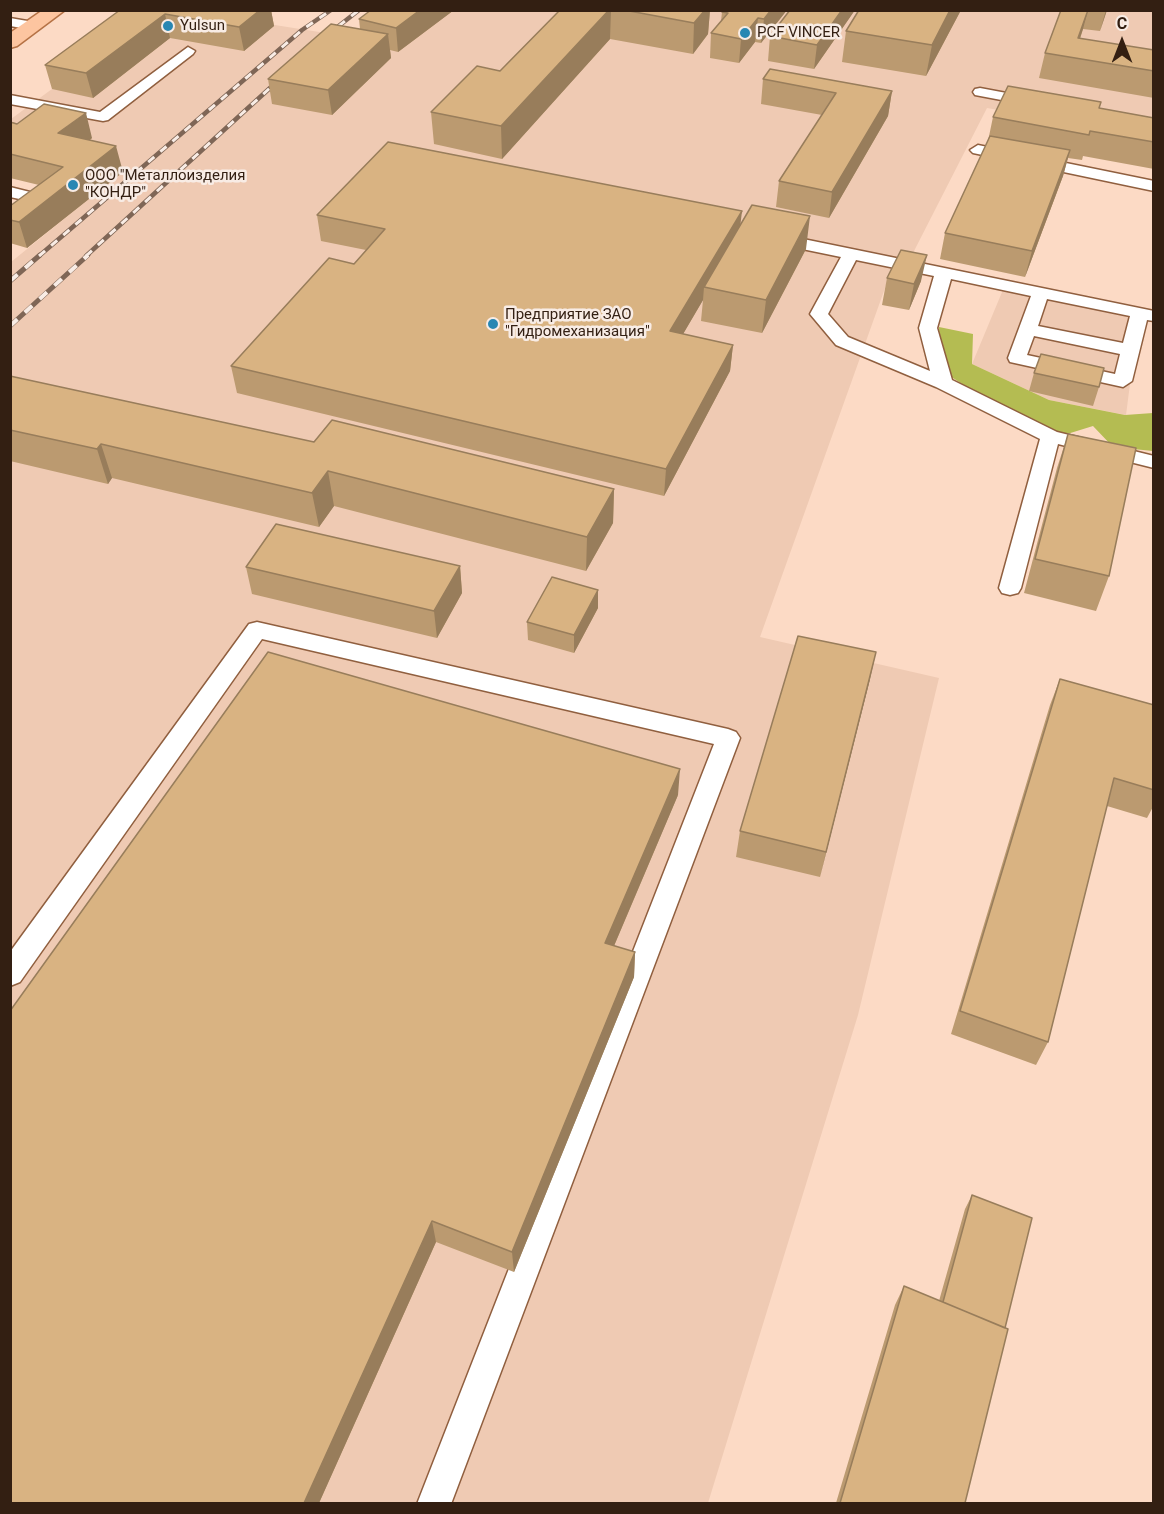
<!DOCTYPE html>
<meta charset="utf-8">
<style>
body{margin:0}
#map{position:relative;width:1164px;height:1514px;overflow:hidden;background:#fcdac5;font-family:Roboto,sans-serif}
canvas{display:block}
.frame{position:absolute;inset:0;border:12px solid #331f12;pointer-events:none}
.north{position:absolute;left:1092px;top:12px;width:60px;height:60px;-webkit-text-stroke:4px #f8ece5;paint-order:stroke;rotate:0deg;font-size:16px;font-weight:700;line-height:24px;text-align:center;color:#331f12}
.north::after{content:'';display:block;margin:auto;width:21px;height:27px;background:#331f12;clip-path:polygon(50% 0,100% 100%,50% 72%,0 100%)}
</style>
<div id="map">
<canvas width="1164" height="1514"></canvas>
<div class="frame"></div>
<div class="north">С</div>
</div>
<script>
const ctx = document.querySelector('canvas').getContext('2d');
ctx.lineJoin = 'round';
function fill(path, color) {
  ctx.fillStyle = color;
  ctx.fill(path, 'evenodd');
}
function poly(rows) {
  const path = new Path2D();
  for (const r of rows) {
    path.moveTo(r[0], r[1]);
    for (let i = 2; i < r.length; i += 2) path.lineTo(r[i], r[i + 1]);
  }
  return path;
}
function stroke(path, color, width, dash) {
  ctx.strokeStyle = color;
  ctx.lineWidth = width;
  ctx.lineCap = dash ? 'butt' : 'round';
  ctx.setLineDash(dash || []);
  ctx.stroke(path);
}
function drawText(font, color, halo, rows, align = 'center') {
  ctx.font = font + ' Roboto,sans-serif';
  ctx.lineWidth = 5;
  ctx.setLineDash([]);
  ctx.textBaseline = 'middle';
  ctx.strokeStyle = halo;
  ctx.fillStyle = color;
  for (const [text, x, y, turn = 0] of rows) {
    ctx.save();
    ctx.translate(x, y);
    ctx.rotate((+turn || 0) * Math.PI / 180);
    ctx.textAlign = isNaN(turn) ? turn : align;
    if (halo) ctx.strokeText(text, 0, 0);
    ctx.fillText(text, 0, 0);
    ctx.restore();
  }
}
const built = poly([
 [390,10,1153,11,1153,145,1093,127,987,108,913,253,894,263,760,637,939,678,858,1015,708,1503,11,1503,11,262,122,172,66,158,91,138,11,146,11,119,52,89,186,11,351,37],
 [1005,285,1139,314,1126,415,1049,400,972,364]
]);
const forest = poly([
 [939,327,973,334,972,364,1049,400,1125,415,1153,413,1153,451,1113,447,1093,426,1064,435,1027,421,980,396,950,376,940,351]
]);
const lane = poly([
 [10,18,39,23,41,26,34,30,10,26,10,18],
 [188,47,195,51,193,54,108,120,103,121,10,104,10,95,100,112,188,47],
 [980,88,1033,98,1040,102,1033,106,975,95,973,92,975,89,980,88],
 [978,145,1154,181,1154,191,973,153,970,150,978,145],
 [10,187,42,195,44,198,16,222,10,224,10,210,24,200,10,197,10,187],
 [774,233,1154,311,1154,321,1147,320,1132,381,1123,387,1010,362,1008,358,1031,296,951,279,937,328,952,380,1057,432,1154,456,1154,468,1058,444,1021,588,1018,593,1010,595,1002,593,999,588,1040,439,936,387,836,345,810,314,841,257,768,242,766,238,774,233],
 [856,260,934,276,919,328,930,371,848,337,828,314,856,260],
 [1047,299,1130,316,1123,343,1038,326,1047,299],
 [1034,336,1120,354,1115,374,1027,355,1034,336],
 [257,622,728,729,736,732,740,738,451,1504,417,1504,714,744,262,639,20,982,10,986,10,952,249,624,257,622]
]);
const primary = poly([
 [43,10,65,10,17,46,10,48,10,33,43,10]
]);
const railFar1 = poly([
 [326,36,359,10],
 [39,256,302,30,331,10],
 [86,256,282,77]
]);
const rail = poly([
 [10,281,40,255],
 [10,326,88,255]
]);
const wall = poly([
 [120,10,271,10,274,26,244,51,170,38,93,98,52,89,45,65],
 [454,10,398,52,390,50,391,58,332,115,272,104,268,79,360,29,359,19],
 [557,10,710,10,708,34,693,54,610,39,502,159,434,144,431,112,500,71,557,13],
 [787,10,761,43,755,42,739,63,710,58,711,33,721,21,722,12],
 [790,10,855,10,814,69,768,61,770,36],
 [859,10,961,10,926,76,842,62,846,31],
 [1061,10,1107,10,1100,31,1083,29,1080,39,1154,50,1154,98,1039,78,1045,53],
 [763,79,892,91,888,116,829,218,776,207,779,181,822,115,761,104],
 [1101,102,1099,108,1154,118,1154,169,1083,156,1082,160,1068,158,1063,176,1025,277,940,259,945,233,988,141,993,117],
 [10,122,92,138,90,140,123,172,27,248,10,243,10,206,39,185,10,178],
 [317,215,740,224,806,249,762,333,701,321,703,300,683,334,733,345,730,371,664,496,237,393,231,366,354,264,366,250,321,241],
 [887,278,921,281,909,310,882,305],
 [1034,373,1099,387,1093,406,1029,391],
 [10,376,314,442,614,489,613,523,586,571,334,506,319,527,112,478,108,484,10,461],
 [1068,434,1109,576,1096,611,1024,593,1057,468],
 [460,566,462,593,437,638,252,594,246,567],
 [598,590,598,608,574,653,528,640,527,622],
 [870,679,820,877,736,857,740,831],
 [1060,679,1154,705,1154,805,1147,818,1107,806,1048,1042,1036,1065,951,1034,1050,705],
 [678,795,614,946,635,952,634,977,514,1272,436,1242,319,1503,10,1503],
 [972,1195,1005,1328,965,1503,836,1503,895,1305,904,1286,939,1301,965,1209]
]);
const shadedWall = poly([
 [260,10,271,10,274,26,244,51,239,27],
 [420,10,454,10,398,52,396,28],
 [609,10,611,10,610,39,502,159,501,126],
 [705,10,710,10,708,34,693,54,694,23],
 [771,10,787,10,761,43,764,19],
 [842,10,855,10,814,69,817,45],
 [950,10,961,10,926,76,932,45],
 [1088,10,1083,29,1073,58,1078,38],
 [1106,10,1107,10,1100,31],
 [165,14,170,38,93,98,86,73],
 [758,18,755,42,739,63,741,39],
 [388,34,391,58,332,115,328,90],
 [892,91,888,116,829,218,832,192],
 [86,113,92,138,66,158,58,133],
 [116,146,123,172,27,248,19,222],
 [1070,150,1063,176,1025,277,1032,251],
 [742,211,739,237,704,287,703,300,669,358,670,331],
 [810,216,806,249,762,333,766,300],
 [927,255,921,281,909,310,914,284],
 [733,345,730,371,664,496,666,469],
 [101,444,112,478,108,484,97,449],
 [328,471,334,506,319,527,312,493],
 [614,489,613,523,586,571,587,537],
 [460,566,462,593,437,638,434,611],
 [598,590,598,608,574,653,574,635],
 [876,652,870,679,820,877,826,852],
 [680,769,678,795,605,967,605,943],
 [635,952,634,977,514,1272,512,1252],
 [432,1221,436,1242,319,1503,304,1503]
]);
const building = poly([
 [120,10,260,10,239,27,165,14,86,73,45,65,120,10],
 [371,10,420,10,396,28,359,19,371,10],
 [560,10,609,10,501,126,431,112,477,66,500,71,560,10],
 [624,10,705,10,694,23,624,10],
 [723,10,771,10,764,19,758,18,741,39,711,33,728,13,722,12,723,10],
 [790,10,842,10,817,45,770,36,790,10],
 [859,10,950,10,932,45,846,31,859,10],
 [1061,10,1088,10,1078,38,1154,50,1154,71,1045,53,1061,10],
 [331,24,388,34,328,90,268,79,331,24],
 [770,69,892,91,832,192,779,181,836,93,763,79,770,69],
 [1008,86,1101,102,1099,108,1154,118,1154,142,1090,131,1089,135,993,117,1008,86],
 [44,104,86,113,58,133,116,146,19,222,10,220,10,206,63,167,10,154,10,122,17,124,44,104],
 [990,136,1070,150,1032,251,945,233,990,136],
 [388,142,742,211,670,331,733,345,666,469,231,366,329,258,354,264,385,229,317,215,388,142],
 [752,205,810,216,766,300,704,287,752,205],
 [901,250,927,255,914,284,887,278,901,250],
 [1041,354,1104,368,1099,387,1034,373,1041,354],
 [10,376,314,442,332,420,614,489,587,537,328,471,312,493,101,444,97,449,10,430,10,376],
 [1068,434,1136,448,1109,576,1035,559,1068,434],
 [276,524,460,566,434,611,246,567,276,524],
 [552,577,598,590,574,635,527,622,552,577],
 [798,636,876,652,826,852,740,831,798,636],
 [268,652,680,769,605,943,635,952,512,1252,432,1221,304,1503,10,1503,10,1011,268,652],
 [1060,679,1154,705,1154,790,1114,778,1048,1042,960,1011,1060,679],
 [972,1195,1032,1218,1005,1328,943,1302,972,1195],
 [904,1286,1008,1329,965,1503,840,1503,904,1286]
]);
const markers = [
 [168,26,6,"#2887b3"],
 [745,33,6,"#2887b3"],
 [73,185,6,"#2887b3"],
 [493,324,6,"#2887b3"]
];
const farPoinames = [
 ["Yulsun",180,26],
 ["PCF VINCER",757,33],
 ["ООО \"Металлоизделия",85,176],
 ["\"КОНДР\"",85,193],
 ["Предприятие ЗАО",505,315],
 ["\"Гидромеханизация\"",505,332]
];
fill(built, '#efcab3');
fill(forest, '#b4bc52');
stroke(lane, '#905f3f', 3);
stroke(primary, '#b57245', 3);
fill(lane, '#fff');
fill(primary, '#fdc5a0');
stroke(railFar1, '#7f6656', 4.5);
stroke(rail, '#7f6656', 5);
stroke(railFar1, '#f8ece5', 3, [8]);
stroke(rail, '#f8ece5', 4, [10]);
fill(wall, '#bb9a70');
fill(shadedWall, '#987d5b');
fill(building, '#d9b382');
stroke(building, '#987d5b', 1.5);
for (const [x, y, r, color] of markers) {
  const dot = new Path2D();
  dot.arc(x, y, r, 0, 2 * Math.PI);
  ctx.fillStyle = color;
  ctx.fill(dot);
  stroke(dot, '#f8ece5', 2);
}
drawText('15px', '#331f12', '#f8ece5', farPoinames, 'left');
</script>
